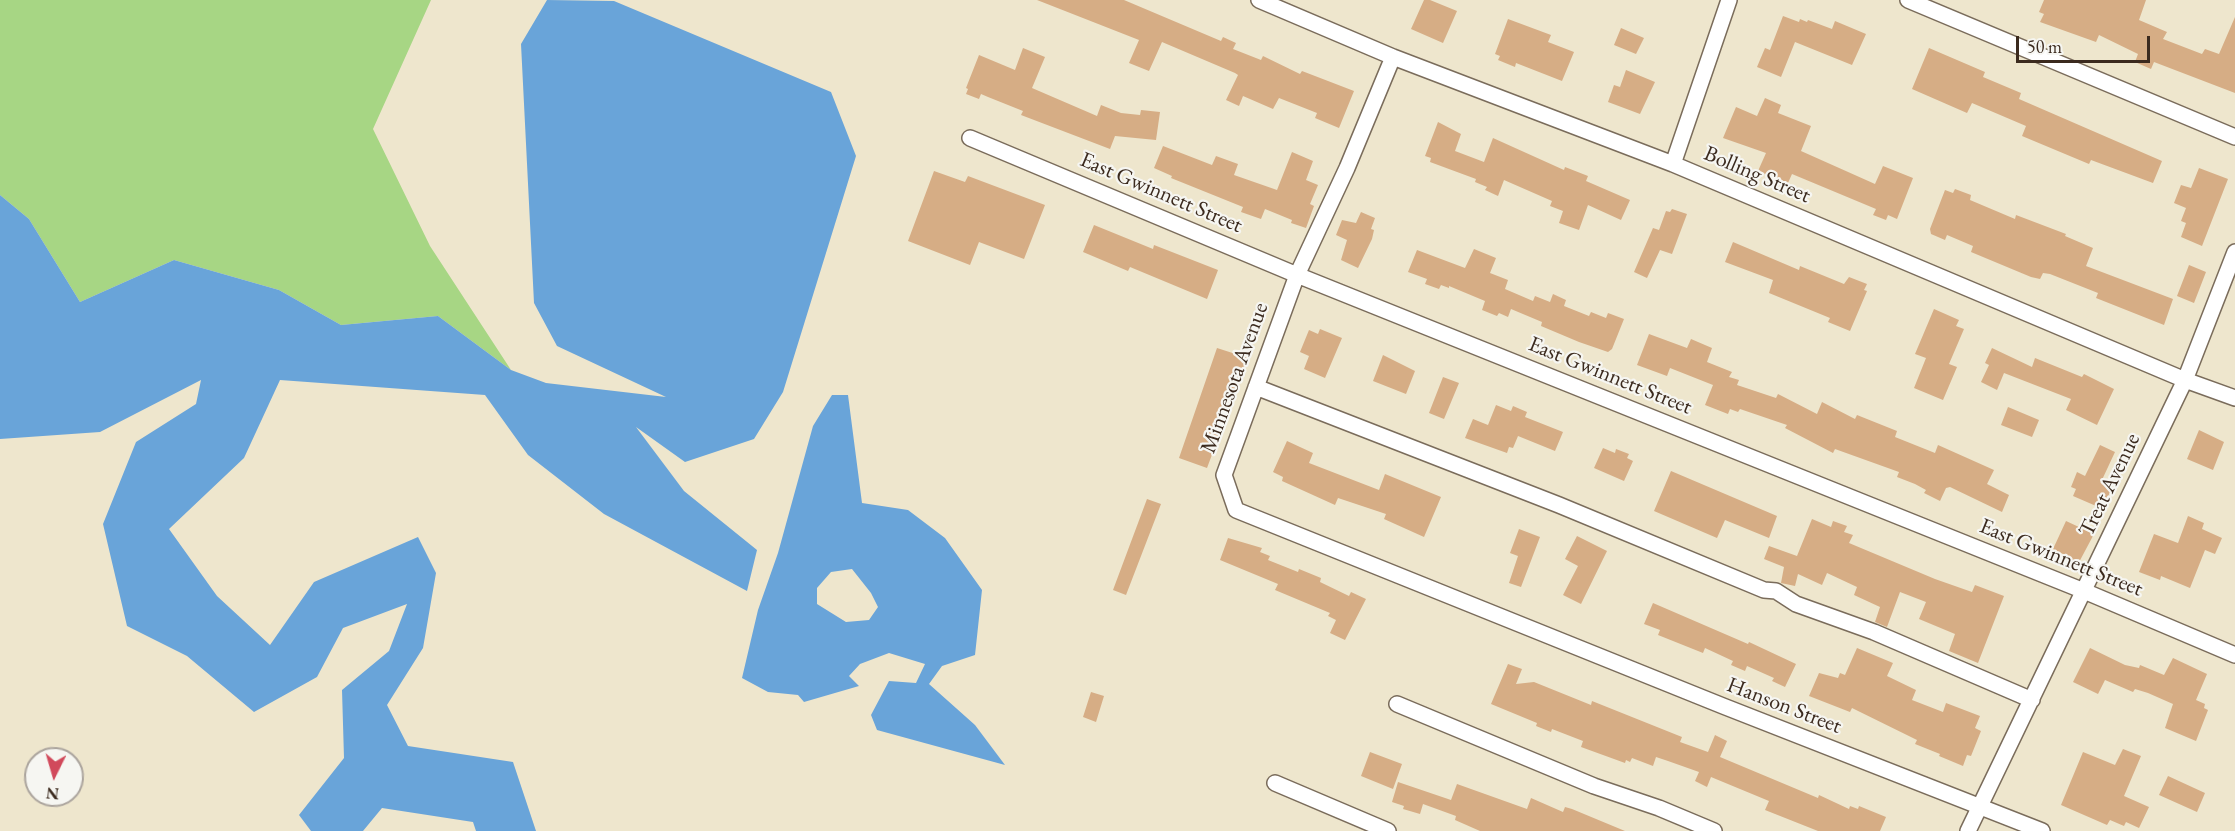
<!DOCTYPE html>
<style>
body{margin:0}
#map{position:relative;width:2235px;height:831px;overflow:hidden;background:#eee6cd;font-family:"EB Garamond",serif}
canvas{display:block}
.north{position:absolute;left:24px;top:747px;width:60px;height:60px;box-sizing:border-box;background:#f6f6f2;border:2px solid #aba49d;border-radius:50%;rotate:185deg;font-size:16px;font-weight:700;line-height:24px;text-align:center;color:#3b2a1e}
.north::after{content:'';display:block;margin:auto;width:21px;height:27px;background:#d1495b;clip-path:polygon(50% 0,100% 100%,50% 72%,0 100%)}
.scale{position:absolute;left:2016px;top:36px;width:134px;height:27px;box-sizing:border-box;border:3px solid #3b2a1e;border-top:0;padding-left:8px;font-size:18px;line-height:21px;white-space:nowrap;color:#3b2a1e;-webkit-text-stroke:4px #f6f6f2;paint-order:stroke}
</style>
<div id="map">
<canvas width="2235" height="831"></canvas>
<div class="north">N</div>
<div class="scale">50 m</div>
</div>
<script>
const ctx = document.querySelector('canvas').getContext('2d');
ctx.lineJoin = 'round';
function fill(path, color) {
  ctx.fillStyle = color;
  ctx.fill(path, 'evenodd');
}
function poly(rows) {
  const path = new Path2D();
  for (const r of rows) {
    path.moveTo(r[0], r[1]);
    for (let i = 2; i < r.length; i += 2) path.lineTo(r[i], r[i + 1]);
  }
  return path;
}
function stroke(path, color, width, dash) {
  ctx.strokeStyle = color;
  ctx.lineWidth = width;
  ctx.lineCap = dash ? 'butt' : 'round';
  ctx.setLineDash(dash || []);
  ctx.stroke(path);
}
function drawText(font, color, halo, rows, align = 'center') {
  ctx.font = font + ' "EB Garamond",serif';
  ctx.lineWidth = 4.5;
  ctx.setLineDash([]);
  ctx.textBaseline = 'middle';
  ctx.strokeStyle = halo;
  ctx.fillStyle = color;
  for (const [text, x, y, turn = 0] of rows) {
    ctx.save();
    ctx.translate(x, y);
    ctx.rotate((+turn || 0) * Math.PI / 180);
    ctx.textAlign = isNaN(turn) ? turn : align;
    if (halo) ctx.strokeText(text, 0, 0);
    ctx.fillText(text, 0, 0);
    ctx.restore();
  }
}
const green = poly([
 [0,0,431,0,373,129,430,246,511,370,438,316,341,325,279,290,174,260,80,302,29,219,0,195]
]);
const water = poly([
 [547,0,614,1,831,92,856,156,783,392,754,439,685,462,636,427,684,491,757,550,747,591,604,514,528,455,485,395,280,380,244,458,169,529,217,596,270,645,314,582,418,537,436,573,423,648,387,705,408,746,513,762,536,831,476,831,473,822,382,808,363,831,311,831,299,815,344,758,342,690,389,651,407,604,343,628,317,677,254,712,187,656,127,626,103,524,136,442,196,404,201,380,100,432,0,439,0,195,29,219,80,302,174,260,279,290,341,325,438,316,511,370,546,383,666,397,557,346,534,303,521,44],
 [832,395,848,395,862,503,908,510,945,538,982,590,975,655,942,666,929,684,975,725,1005,765,877,730,871,715,889,681,916,683,925,664,889,653,860,664,849,676,859,686,804,702,798,695,768,692,742,678,758,610,778,553,813,426],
 [852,569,871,593,878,607,869,620,846,622,817,604,817,588,831,572]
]);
const building = poly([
 [1037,0,1124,0,1221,41,1223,37,1236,43,1233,49,1261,60,1263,56,1300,74,1302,71,1354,91,1339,128,1315,118,1317,113,1279,98,1273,109,1243,96,1239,106,1226,100,1238,75,1235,73,1162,42,1149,71,1129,63,1139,40],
 [1424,0,1430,0,1457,11,1443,43,1411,29],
 [2044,0,2146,0,2139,20,2167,32,2163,39,2202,54,2205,49,2219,54,2235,17,2235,93,2154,62,2151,69,2135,62,2138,54,2099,35,2096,42,2040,22,2044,14,2039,12],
 [1783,16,1799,22,1800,19,1807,22,1808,20,1832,29,1835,21,1866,34,1852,65,1795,42,1781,77,1757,67,1765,48,1770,50],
 [1508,19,1551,35,1548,42,1574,52,1562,81,1516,63,1515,67,1498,60,1500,56,1495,54],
 [1621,28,1644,38,1636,54,1614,45],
 [1023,48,1045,57,1032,88,1097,116,1101,105,1121,113,1140,115,1141,110,1160,112,1156,140,1115,136,1110,149,1021,115,1023,111,988,97,981,94,979,99,966,94,968,89,966,88,979,55,1015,70],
 [1929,48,1985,72,1983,77,2021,93,2019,99,2162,161,2153,183,2091,160,2089,164,2022,136,2026,126,1972,103,1967,113,1912,89],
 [1626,70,1655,82,1640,114,1608,102,1614,85,1620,87],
 [1765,98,1781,105,1778,113,1811,126,1801,151,1875,184,1883,166,1913,178,1897,219,1888,215,1886,220,1873,215,1876,209,1792,174,1788,183,1758,171,1766,153,1723,138,1736,107,1757,116],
 [1438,122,1461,134,1455,151,1484,162,1493,138,1564,170,1565,167,1588,176,1586,181,1630,200,1621,220,1588,205,1579,230,1559,223,1563,211,1550,206,1552,201,1504,180,1498,196,1485,190,1487,187,1475,182,1476,179,1430,162,1431,158,1425,156],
 [1163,146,1212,165,1216,156,1238,164,1234,175,1277,190,1292,152,1313,161,1306,180,1318,185,1310,204,1314,206,1306,228,1291,223,1292,220,1265,209,1261,219,1241,212,1243,207,1171,178,1172,176,1154,168],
 [2199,168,2228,179,2202,246,2181,237,2186,223,2181,221,2186,208,2174,203,2181,185,2191,188],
 [934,171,965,182,968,176,1045,205,1024,259,979,242,970,265,908,241],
 [1955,189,1971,195,1970,200,2015,219,2016,215,2066,234,2065,236,2093,248,2086,266,2173,299,2164,325,2096,298,2098,293,2050,274,2043,273,2040,279,2031,277,1971,252,1973,246,1947,235,1945,240,1931,234,1930,229,1945,190,1953,193],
 [1672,209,1687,214,1672,254,1660,250,1647,278,1634,272,1653,228,1659,230,1666,211,1670,212],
 [1361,212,1375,218,1371,229,1374,230,1372,239,1358,268,1341,260,1347,240,1336,235,1342,220,1356,223],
 [1094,225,1153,249,1154,245,1218,270,1207,299,1130,267,1128,271,1083,252],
 [1733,242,1799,270,1800,266,1844,284,1849,277,1867,284,1864,290,1867,291,1850,331,1828,322,1830,318,1769,293,1773,280,1725,262],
 [1474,249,1496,258,1490,273,1508,280,1505,289,1533,301,1535,296,1550,302,1553,294,1566,300,1564,306,1589,316,1591,312,1606,318,1608,313,1624,319,1612,349,1608,352,1579,342,1541,326,1542,322,1511,309,1508,317,1499,313,1497,316,1482,310,1485,301,1449,286,1449,288,1441,285,1439,289,1425,284,1427,279,1408,272,1417,250,1465,268],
 [2189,265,2206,272,2194,303,2177,296],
 [1934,309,1959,320,1956,326,1964,329,1949,364,1957,367,1943,400,1914,388,1926,358,1915,354],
 [1320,329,1342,338,1325,378,1304,369,1309,356,1300,352,1309,330,1318,334],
 [1649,334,1687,348,1691,339,1712,348,1707,362,1732,372,1729,377,1739,380,1737,385,1776,398,1778,394,1817,414,1822,402,1855,419,1857,415,1897,431,1895,437,1935,453,1938,445,1994,470,1987,484,2009,495,2002,512,1950,487,1946,488,1940,501,1924,493,1926,490,1915,484,1897,477,1899,472,1835,449,1833,453,1785,428,1787,425,1740,409,1738,412,1730,409,1728,414,1705,405,1713,385,1670,368,1667,376,1637,365],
 [1217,348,1248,358,1207,468,1179,458],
 [1992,348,2032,367,2035,358,2082,377,2084,374,2114,389,2097,425,2066,410,2071,399,2004,373,1997,390,1981,382,1989,365,1985,363],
 [1383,355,1415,371,1406,394,1373,381],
 [1443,377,1459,383,1444,419,1429,413],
 [1496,405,1511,411,1513,406,1527,412,1525,417,1563,432,1555,451,1518,436,1513,448,1509,447,1507,453,1465,438,1473,419,1488,425],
 [2008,407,2039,420,2032,437,2001,425],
 [2199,430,2224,442,2213,470,2187,459],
 [1287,441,1313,453,1309,463,1379,490,1385,474,1441,497,1424,537,1384,519,1386,514,1338,498,1335,505,1282,481,1283,477,1273,472],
 [2100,445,2115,452,2101,482,2112,487,2103,509,2073,496,2076,489,2071,487,2077,472,2085,476],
 [1603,448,1615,453,1616,449,1629,454,1627,458,1633,461,1624,481,1594,468],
 [1671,471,1777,516,1769,538,1725,520,1717,538,1654,511],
 [1147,499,1161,504,1126,595,1113,590],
 [2188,516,2204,523,2202,529,2222,538,2215,554,2205,550,2190,588,2161,576,2160,580,2139,572,2154,534,2178,543],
 [1812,519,1831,527,1833,521,1847,526,1844,532,1853,535,1849,543,1935,579,1972,592,1975,585,2004,596,1978,663,1949,651,1955,634,1919,619,1926,602,1900,592,1887,627,1875,622,1880,607,1854,595,1857,587,1827,573,1822,585,1798,574,1795,586,1781,583,1784,567,1764,559,1769,546,1797,556],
 [2066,521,2094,534,2077,566,2062,559,2063,554,2053,549],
 [1519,529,1540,537,1521,587,1509,583,1518,556,1510,553],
 [1577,536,1607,551,1581,604,1563,595,1578,566,1565,559],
 [1228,538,1262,548,1260,552,1270,556,1268,560,1298,572,1299,569,1321,578,1320,582,1349,596,1351,592,1366,599,1345,640,1330,633,1336,620,1328,616,1330,613,1275,590,1278,584,1220,560],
 [1653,603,1748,644,1749,642,1796,664,1785,687,1772,681,1774,678,1747,666,1745,671,1731,665,1733,661,1705,648,1703,653,1658,635,1660,630,1644,624],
 [1857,648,1893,663,1887,676,1916,690,1912,700,1943,712,1946,703,1980,716,1975,728,1981,731,1971,756,1967,755,1963,766,1939,756,1940,754,1915,744,1917,740,1852,708,1850,712,1809,696,1819,673,1838,678,1840,673,1845,675],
 [2090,648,2125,665,2139,668,2140,665,2164,675,2173,658,2207,674,2196,700,2205,704,2204,708,2208,710,2196,741,2165,728,2173,704,2148,693,2135,689,2133,692,2105,680,2098,694,2073,682],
 [1508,664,1522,669,1516,684,1534,682,1591,705,1592,701,1682,737,1680,742,1708,752,1715,735,1727,741,1720,757,1818,798,1819,795,1849,809,1850,806,1858,809,1859,806,1886,817,1880,831,1818,831,1765,810,1769,801,1711,777,1707,787,1695,781,1699,772,1668,761,1656,757,1653,766,1632,758,1630,762,1626,760,1625,763,1581,747,1583,741,1552,729,1551,732,1536,726,1537,723,1491,704],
 [1091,692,1104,696,1096,722,1083,717],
 [2123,749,2141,756,2124,796,2149,807,2139,828,2126,822,2124,826,2110,820,2107,825,2061,805,2083,752,2115,765],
 [1370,752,1402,764,1393,789,1361,776],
 [2168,776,2205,793,2197,812,2159,795],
 [1398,782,1451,800,1457,784,1527,809,1531,798,1563,812,1565,807,1572,809,1625,831,1480,831,1455,820,1456,816,1423,804,1420,814,1403,809,1404,806,1392,802]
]);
const minor = poly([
 [1259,0,1393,57,1673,164,2185,380,2235,398],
 [1908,0,2235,137],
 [1393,57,1347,168,1297,275,1224,475,1236,510,1723,706,2042,831],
 [970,138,1297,275,2084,591,2235,655],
 [1673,164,1729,0],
 [1256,387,1559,505,1764,590,1776,591,1796,604,1874,632,2032,700],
 [1397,704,1594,786,1659,808,1714,831],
 [1275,783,1388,831],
 [1968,831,2185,380,2235,252]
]);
const streetNames = [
 ["Bolling Street",1757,175,23],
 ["East Gwinnett Street",1161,193,23],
 ["East Gwinnett Street",1610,376,22],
 ["Minnesota Avenue",1235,378,-70],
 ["Treat Avenue",2110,485,-64],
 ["East Gwinnett Street",2061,558,22],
 ["Hanson Street",1784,706,21]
];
fill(green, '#a7d684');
fill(water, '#69a4d9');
fill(building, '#d6ad85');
stroke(minor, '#7a6c5b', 18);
stroke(minor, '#fff', 15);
drawText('22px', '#3b2a1e', '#f6f6f2', streetNames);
</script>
